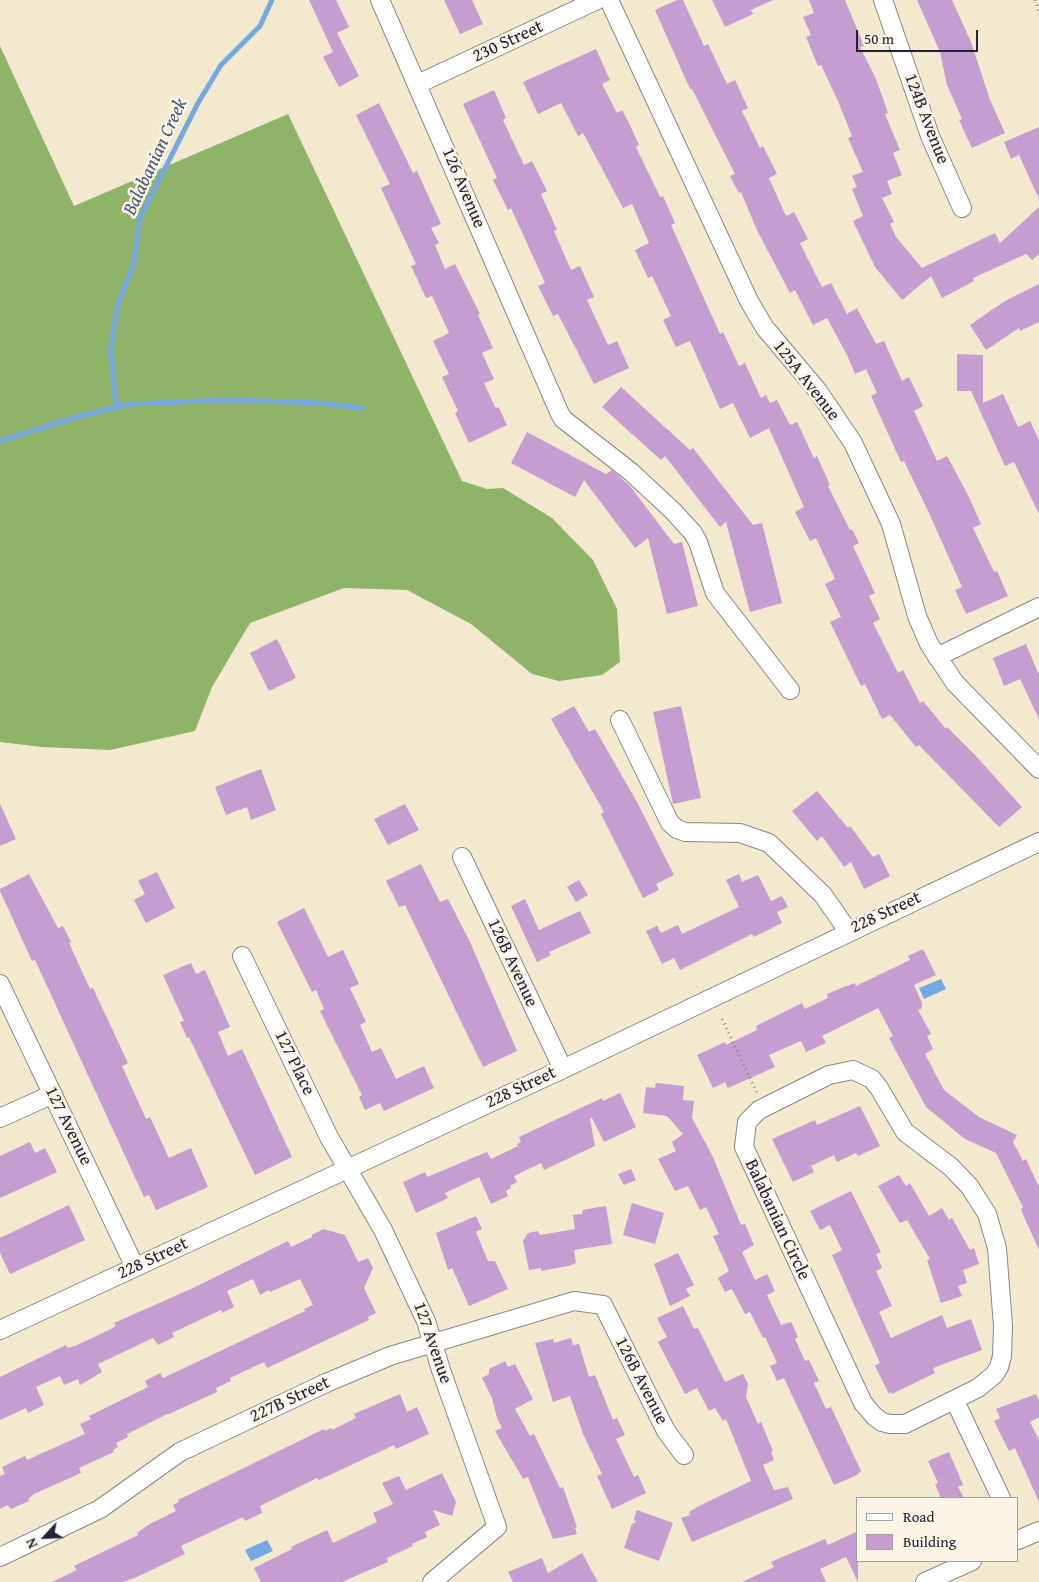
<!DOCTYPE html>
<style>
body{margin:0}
#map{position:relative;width:1039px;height:1582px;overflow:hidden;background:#f2e9cf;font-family:"Gentium Book Plus",serif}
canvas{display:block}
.legend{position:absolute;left:856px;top:1497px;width:162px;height:65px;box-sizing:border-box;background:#fcf5e5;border:1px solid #a5a1a1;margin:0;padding:6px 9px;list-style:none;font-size:15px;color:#22223b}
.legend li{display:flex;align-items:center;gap:10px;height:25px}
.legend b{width:25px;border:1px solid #a5a1a1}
.north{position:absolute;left:20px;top:1512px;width:50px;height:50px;-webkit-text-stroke:4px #fcf5e5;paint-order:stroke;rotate:245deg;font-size:14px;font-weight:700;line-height:20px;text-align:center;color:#22223b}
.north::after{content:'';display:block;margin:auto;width:18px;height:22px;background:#22223b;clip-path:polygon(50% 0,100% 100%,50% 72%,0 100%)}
.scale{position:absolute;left:856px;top:30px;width:122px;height:22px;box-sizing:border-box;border:2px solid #22223b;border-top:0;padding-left:6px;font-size:15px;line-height:18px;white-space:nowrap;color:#22223b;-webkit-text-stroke:4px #fcf5e5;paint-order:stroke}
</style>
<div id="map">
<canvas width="1039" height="1582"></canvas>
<ul class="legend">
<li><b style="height:6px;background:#fff"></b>Road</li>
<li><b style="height:14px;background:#c69dd1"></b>Building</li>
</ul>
<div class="north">N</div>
<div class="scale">50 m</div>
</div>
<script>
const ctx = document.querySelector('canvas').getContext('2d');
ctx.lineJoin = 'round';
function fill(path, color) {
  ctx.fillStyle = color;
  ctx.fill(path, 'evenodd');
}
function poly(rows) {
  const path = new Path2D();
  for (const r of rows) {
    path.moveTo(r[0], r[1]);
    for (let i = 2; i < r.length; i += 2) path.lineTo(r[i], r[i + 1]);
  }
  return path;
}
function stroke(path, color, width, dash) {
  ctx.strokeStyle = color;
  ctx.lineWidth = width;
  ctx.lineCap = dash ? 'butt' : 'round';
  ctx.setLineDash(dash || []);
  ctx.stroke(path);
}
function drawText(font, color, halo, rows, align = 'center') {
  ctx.font = font + ' "Gentium Book Plus",serif';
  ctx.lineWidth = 5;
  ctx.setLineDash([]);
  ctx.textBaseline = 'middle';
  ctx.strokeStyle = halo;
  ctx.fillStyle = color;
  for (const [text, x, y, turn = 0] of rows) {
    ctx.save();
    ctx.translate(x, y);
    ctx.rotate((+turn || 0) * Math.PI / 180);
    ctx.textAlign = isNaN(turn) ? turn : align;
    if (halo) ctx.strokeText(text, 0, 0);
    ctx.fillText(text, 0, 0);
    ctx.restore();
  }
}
const forest = poly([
 [0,46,74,206,288,114,462,481,487,489,503,488,552,518,593,560,617,609,620,662,602,675,559,681,532,674,471,624,407,590,344,588,250,623,212,687,195,731,110,750,42,747,0,742]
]);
const water = poly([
 [941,979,946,989,924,999,919,988],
 [267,1540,273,1551,251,1561,245,1550]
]);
const stream = poly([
 [119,407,115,398,111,348,118,304,134,264,140,218,198,103,221,65,260,26,272,0],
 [0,441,80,416,131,404,227,400,320,403,363,408]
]);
const building = poly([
 [309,0,336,0,349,27,337,33,359,76,339,87,323,57,333,52],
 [444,0,472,0,483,24,460,34],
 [677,0,683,0,704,46,708,44,727,84,735,80,748,108,742,111,760,148,763,146,777,174,769,178,786,216,794,212,808,239,800,243,822,287,831,283,847,314,857,308,876,344,884,341,902,381,909,377,923,406,914,411,937,461,947,456,968,495,981,524,973,528,994,572,997,571,1008,596,966,614,955,590,962,587,929,513,904,461,901,462,871,396,877,393,866,369,855,374,848,357,827,318,813,325,795,290,790,293,757,230,741,192,739,193,730,176,735,174,692,89,690,89,655,10],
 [712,0,773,0,751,10,753,14,725,27],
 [809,0,845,0,864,46,860,47,876,79,888,113,885,114,900,150,893,153,902,175,887,181,892,194,882,198,894,222,890,224,896,237,922,268,995,233,1000,243,1039,207,1039,254,1032,260,1026,254,973,278,974,281,942,298,931,276,902,300,875,267,853,221,863,216,852,189,857,187,852,176,863,172,848,138,852,136,838,101,821,65,818,66,806,37,811,35,803,17,814,13],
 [917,0,952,0,971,42,990,100,1005,133,972,148,959,120,962,119,947,85,940,52],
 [596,49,610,80,602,84,617,113,622,110,629,123,639,145,636,147,660,197,663,196,675,223,671,225,720,334,723,332,739,366,745,363,761,398,766,395,770,403,777,400,790,425,797,422,814,458,817,456,830,485,828,486,850,530,852,529,859,543,853,546,875,593,869,596,880,619,873,623,898,673,903,670,920,703,923,701,946,729,947,727,975,755,1022,807,999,827,919,745,916,747,890,715,882,719,865,684,861,686,830,622,841,617,825,584,835,579,816,538,810,541,795,512,804,507,769,428,750,438,733,403,720,409,690,341,676,347,663,320,671,316,652,276,648,278,635,250,649,243,632,204,623,208,583,133,578,136,561,103,538,114,523,82],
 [494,90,506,118,503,120,524,165,532,161,547,191,541,194,557,230,554,231,571,270,580,266,594,297,587,300,608,345,617,341,629,368,594,384,558,314,553,316,538,286,545,283,511,208,508,210,493,180,497,178,463,104],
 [379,103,413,173,417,171,441,224,431,228,439,243,435,245,445,269,455,264,480,314,478,315,493,348,482,353,494,379,484,383,495,407,499,408,507,425,469,443,455,413,458,411,442,377,449,374,433,341,449,333,432,296,426,298,411,266,416,264,381,188,390,184,356,115],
 [1039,127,1039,199,1019,155,1011,159,1004,142],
 [1039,284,1039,322,1020,331,1019,328,986,350,970,325,1005,301],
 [957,354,983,355,983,403,1003,394,1018,427,1030,421,1039,440,1039,514,1014,462,1005,466,971,391,957,391],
 [621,387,690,450,693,448,753,525,762,523,782,603,750,612,726,522,720,527,665,456,661,460,602,407],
 [527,432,606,474,612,470,630,486,674,544,682,542,698,606,667,614,648,538,635,548,584,480,575,497,511,463],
 [277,639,296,678,269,691,250,653],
 [1026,644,1039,675,1039,719,1020,679,1004,686,993,658],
 [574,706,589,732,595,729,637,802,674,875,656,884,659,890,643,898,601,814,604,812,551,719],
 [681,706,701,798,673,804,653,712],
 [261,769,276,810,251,820,247,807,226,815,215,787],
 [817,791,848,828,850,826,873,857,879,854,890,876,864,889,851,862,844,867,822,836,817,841,792,811],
 [0,804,16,839,0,846],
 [405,804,419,830,388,845,374,819],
 [421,864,440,902,448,899,470,942,517,1051,483,1067,405,905,399,907,386,881],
 [157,872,175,908,146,923,134,900,145,894,138,881],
 [29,874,58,928,63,926,71,942,69,943,90,989,93,988,128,1063,122,1066,146,1119,150,1117,169,1158,191,1148,208,1187,156,1210,149,1195,144,1197,35,960,32,961,0,891,0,889],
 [739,874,742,882,758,875,771,901,782,896,788,907,777,912,782,923,754,937,752,934,680,970,674,958,662,964,646,931,657,926,661,933,678,925,682,934,739,907,726,880],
 [579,880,588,895,576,902,567,887],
 [525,899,539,930,580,911,591,933,549,952,551,955,537,962,511,906],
 [304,908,328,957,343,950,359,984,350,988,366,1022,360,1025,372,1052,381,1048,396,1079,424,1066,434,1088,384,1111,380,1103,365,1110,359,1097,362,1095,320,1011,324,1009,316,990,312,992,277,922],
 [923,949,936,975,914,985,922,1003,922,1008,918,1010,931,1034,927,1036,933,1049,925,1054,944,1090,979,1117,1017,1135,1013,1142,1023,1161,1026,1159,1039,1187,1039,1250,1021,1210,1023,1207,996,1153,965,1139,926,1107,889,1038,893,1036,878,1008,822,1036,826,1043,806,1052,801,1041,769,1055,775,1067,728,1088,725,1082,713,1088,697,1055,725,1042,726,1045,757,1030,756,1026,802,1003,805,1009,828,998,827,994,841,988,855,983,856,986,910,960,908,956],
 [191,963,196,974,205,970,230,1027,218,1032,228,1056,242,1049,292,1157,255,1175,189,1037,187,1038,180,1022,184,1021,163,975],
 [656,1083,684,1086,683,1100,694,1101,692,1118,712,1155,741,1225,745,1224,754,1245,742,1252,755,1280,767,1274,775,1291,767,1295,781,1325,791,1322,798,1337,795,1339,805,1361,809,1360,819,1381,814,1383,826,1409,831,1407,861,1471,857,1475,834,1485,784,1378,777,1381,770,1366,777,1363,765,1337,763,1338,750,1312,745,1314,732,1289,725,1292,718,1278,729,1271,713,1236,719,1234,706,1207,700,1210,688,1186,675,1191,658,1159,676,1151,672,1142,683,1134,667,1116,643,1113,646,1087,655,1088],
 [620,1093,636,1127,604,1142,592,1118,590,1119,595,1146,544,1170,541,1163,514,1176,517,1182,510,1186,511,1188,506,1191,508,1196,491,1204,479,1177,445,1193,448,1198,416,1213,403,1182,425,1172,427,1177,487,1152,491,1159,518,1146,517,1144,521,1142,519,1137,602,1098,603,1101],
 [860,1106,880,1146,858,1156,856,1153,837,1162,834,1155,811,1166,814,1172,793,1182,772,1139,815,1120,817,1125],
 [30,1142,35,1153,45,1148,57,1172,0,1198,0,1156],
 [631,1169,636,1180,624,1185,618,1174],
 [899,1175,906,1186,910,1183,929,1216,942,1208,949,1220,952,1218,970,1250,974,1248,979,1264,963,1270,967,1283,958,1286,962,1296,941,1303,927,1260,930,1259,907,1220,900,1223,878,1186],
 [851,1191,881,1252,876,1254,882,1268,876,1271,892,1306,879,1312,891,1338,942,1315,947,1328,971,1319,982,1350,933,1368,935,1373,892,1394,891,1392,889,1394,875,1366,880,1363,832,1255,842,1250,830,1225,820,1230,810,1211],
 [632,1203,664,1213,655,1244,623,1235],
 [69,1205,85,1240,10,1274,0,1253,0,1238],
 [606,1206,612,1244,574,1250,576,1263,568,1266,541,1271,541,1268,529,1270,523,1241,528,1233,538,1231,540,1235,575,1229,573,1215,582,1214,583,1210],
 [476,1216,482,1229,476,1232,488,1261,495,1261,508,1289,469,1306,452,1268,448,1270,436,1233],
 [323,1229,345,1235,358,1262,368,1258,373,1268,364,1288,376,1313,368,1317,369,1320,267,1368,264,1362,230,1378,231,1381,216,1388,217,1392,169,1414,167,1414,127,1434,128,1437,116,1443,118,1447,113,1450,114,1452,79,1468,81,1473,34,1494,28,1499,29,1501,11,1509,8,1505,0,1509,0,1476,5,1474,2,1467,25,1456,27,1460,85,1434,80,1424,91,1419,89,1416,148,1387,145,1381,160,1373,163,1378,305,1311,304,1309,313,1305,300,1279,270,1292,269,1290,260,1295,253,1279,227,1291,234,1307,222,1313,221,1310,172,1333,174,1337,158,1345,153,1338,98,1364,102,1372,80,1385,78,1379,64,1385,60,1376,36,1387,44,1405,28,1413,26,1408,0,1420,0,1377,66,1345,67,1348,75,1346,109,1330,116,1326,114,1323,193,1288,288,1241,291,1247,312,1237,312,1235],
 [678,1253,694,1285,686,1289,690,1296,670,1306,654,1264],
 [683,1306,694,1329,698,1328,725,1382,743,1374,748,1384,746,1397,758,1424,761,1422,773,1451,771,1452,774,1460,763,1465,774,1490,788,1487,793,1499,692,1542,681,1518,690,1515,689,1512,699,1506,751,1481,726,1419,723,1421,715,1408,709,1411,697,1388,685,1394,658,1342,667,1337,657,1318],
 [571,1338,573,1345,579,1344,589,1377,595,1375,613,1420,617,1418,625,1435,616,1439,634,1477,638,1475,646,1493,612,1509,597,1476,602,1474,583,1434,570,1396,553,1402,535,1343,553,1339,554,1343],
 [505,1361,508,1367,515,1364,533,1399,515,1409,530,1436,534,1434,560,1488,563,1487,577,1527,575,1528,577,1534,553,1539,528,1477,523,1479,495,1431,502,1428,497,1418,492,1398,482,1378,489,1374,489,1369],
 [400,1394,407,1412,417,1407,429,1434,396,1449,394,1445,319,1480,317,1478,260,1506,262,1513,245,1521,243,1517,181,1546,185,1554,137,1577,123,1582,52,1582,77,1570,74,1566,138,1535,137,1533,148,1525,176,1511,173,1505,179,1502,178,1500,324,1429,325,1431,331,1428,332,1430,356,1418,354,1414],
 [1036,1394,1039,1401,1039,1417,1030,1422,1039,1440,1039,1502,1015,1448,1009,1451,994,1421,1000,1418,996,1409],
 [949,1452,963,1485,958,1487,964,1498,941,1498,935,1484,938,1483,928,1461],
 [442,1473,456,1502,452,1516,433,1510,440,1525,425,1532,427,1537,412,1544,413,1546,387,1558,388,1562,342,1582,261,1582,254,1568,292,1549,291,1547,327,1530,333,1543,377,1522,373,1513,393,1504,382,1483,399,1476,406,1490],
 [637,1510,673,1523,659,1561,624,1548,632,1524,636,1522,634,1519],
 [858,1531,858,1582,846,1557,820,1569,826,1582,742,1582,774,1567,771,1562,787,1555,825,1539,828,1545],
 [582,1553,598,1582,513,1582,508,1572,542,1558,548,1573]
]);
const path = poly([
 [1035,0,1039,14],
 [722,1019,757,1093]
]);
const minor = poly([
 [380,0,560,414,563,419,631,472,673,511,693,533,698,542,715,593,790,690],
 [609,0,749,301,765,328,818,391,853,443,891,524,917,616,929,644,955,683,1039,769],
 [883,0,930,136,962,208],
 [418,84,597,0],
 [937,657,1039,607],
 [620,720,670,823,677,829,685,832,740,833,769,843,823,895,848,931],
 [462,857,563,1069],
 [242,956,329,1137,383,1230,426,1321,441,1370,497,1527,432,1582],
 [0,984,135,1267],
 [853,1070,872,1079,879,1088,905,1132,951,1167,970,1187,987,1214,997,1248,1003,1326,1002,1356,999,1367,994,1375,978,1388,905,1424,890,1424,882,1422,874,1416,863,1403,744,1147,747,1122,759,1110,829,1075,853,1070],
 [0,1118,53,1094],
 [0,1330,563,1069,1039,842],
 [955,1401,1001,1498],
 [1018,1540,1039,1531],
 [0,1557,100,1509,180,1452,326,1383,390,1356,574,1301,603,1305,666,1431,684,1455],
 [925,1582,972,1561]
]);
const streetNames = [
 ["230 Street",508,42,-25],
 ["124B Avenue",926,119,69],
 ["126 Avenue",463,188,67],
 ["125A Avenue",806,381,52],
 ["228 Street",886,913,-25],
 ["126B Avenue",512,963,65],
 ["127 Place",294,1063,64],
 ["228 Street",521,1088,-25],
 ["127 Avenue",68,1126,64],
 ["Balabanian Circle",777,1220,65],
 ["228 Street",153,1259,-25],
 ["127 Avenue",432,1343,71],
 ["126B Avenue",641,1381,63],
 ["227B Street",290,1400,-25]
];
const waterNames = [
 ["Balabanian Creek",156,157,-65]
];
fill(forest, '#8fb368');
fill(water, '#75a8e1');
stroke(stream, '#75a8e1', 5);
fill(building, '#c69dd1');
stroke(minor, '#8a8685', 20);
stroke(path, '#8a8685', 3, [1, 4]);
stroke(minor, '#fff', 18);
drawText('18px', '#22223b', '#fcf5e5', streetNames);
drawText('italic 19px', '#43587d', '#fcf5e5', waterNames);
</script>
